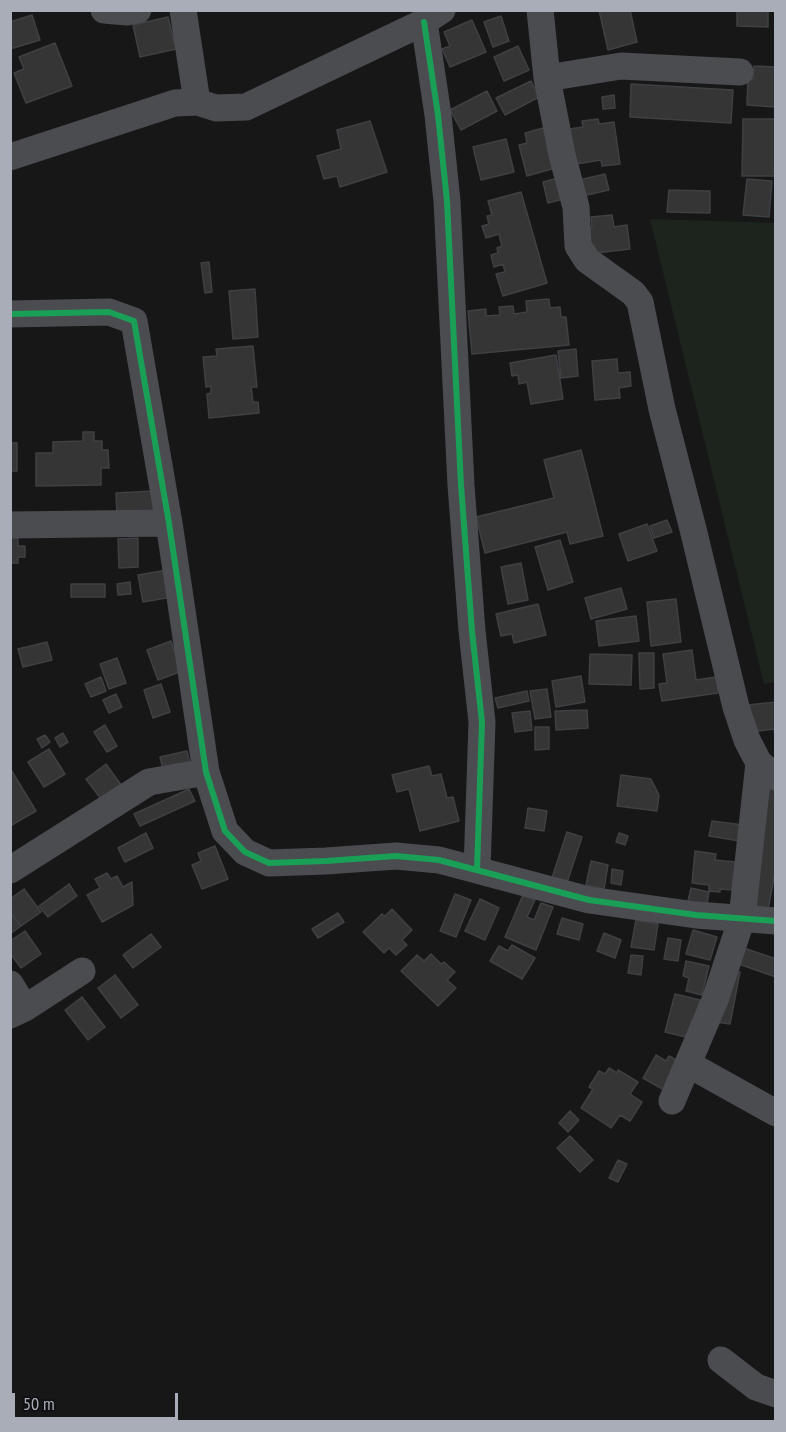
<!DOCTYPE html>
<style>
body{margin:0}
#map{position:relative;width:786px;height:1432px;overflow:hidden;background:#171717;font-family:"PT Sans Narrow",sans-serif}
canvas{display:block}
.frame{position:absolute;inset:0;border:12px solid #a8adb8;pointer-events:none}
.scale{position:absolute;left:12px;top:1393px;width:166px;height:27px;box-sizing:border-box;border:3px solid #a8adb8;border-top:0;padding-left:8px;font-size:18px;line-height:21px;white-space:nowrap;color:#a8adb8;-webkit-text-stroke:4px #111113;paint-order:stroke}
</style>
<div id="map">
<canvas width="786" height="1432"></canvas>
<div class="frame"></div>
<div class="scale">50 m</div>
</div>
<script>
const ctx = document.querySelector('canvas').getContext('2d');
ctx.lineJoin = 'round';
function fill(path, color) {
  ctx.fillStyle = color;
  ctx.fill(path, 'evenodd');
}
function poly(rows) {
  const path = new Path2D();
  for (const r of rows) {
    path.moveTo(r[0], r[1]);
    for (let i = 2; i < r.length; i += 2) path.lineTo(r[i], r[i + 1]);
  }
  return path;
}
function stroke(path, color, width, dash) {
  ctx.strokeStyle = color;
  ctx.lineWidth = width;
  ctx.lineCap = dash ? 'butt' : 'round';
  ctx.setLineDash(dash || []);
  ctx.stroke(path);
}
const green = poly([
 [650,219,775,223,775,682,764,684]
]);
const building = poly([
 [599,10,630,10,637,42,608,50,599,10],
 [737,10,768,10,768,27,737,26,737,10],
 [32,15,40,40,10,49,10,22,32,15],
 [501,16,509,41,493,47,484,22,501,16],
 [168,17,176,49,140,57,133,25,168,17],
 [472,20,486,52,450,67,442,49,450,46,444,32,472,20],
 [55,43,72,86,26,103,14,73,24,69,19,57,55,43],
 [518,46,529,70,504,81,494,57,518,46],
 [754,66,776,67,776,107,747,105,748,78,753,79,754,66],
 [531,81,539,97,505,115,496,98,531,81],
 [631,84,733,90,731,123,630,117,631,84],
 [487,91,497,111,461,130,450,110,487,91],
 [614,95,615,108,603,109,602,97,614,95],
 [598,119,599,124,614,122,620,164,602,166,601,160,576,164,570,129,583,127,582,121,598,119],
 [743,119,776,119,776,176,742,176,743,119],
 [370,121,387,172,340,187,337,176,324,179,317,156,341,149,337,130,370,121],
 [543,128,562,166,527,176,519,145,527,143,525,133,543,128],
 [506,139,514,172,481,180,473,147,506,139],
 [605,174,609,190,578,197,575,181,605,174],
 [565,176,571,197,548,203,543,182,565,176],
 [747,179,772,181,769,217,743,215,747,179],
 [669,190,710,191,710,213,667,212,669,190],
 [521,192,547,283,503,296,496,274,505,272,503,264,494,267,491,255,498,253,497,248,502,246,499,234,486,238,482,226,489,224,487,216,492,215,488,201,521,192],
 [612,215,614,227,627,225,630,249,596,253,595,246,585,248,582,228,592,227,591,217,612,215],
 [209,262,212,292,205,293,201,263,209,262],
 [255,289,258,337,233,339,229,291,255,289],
 [549,299,550,308,560,307,561,317,566,317,569,345,472,354,468,311,486,309,486,316,500,315,499,307,513,306,514,314,527,312,526,301,549,299],
 [253,346,257,387,251,387,253,402,258,402,259,413,209,418,207,394,211,393,211,386,206,387,203,357,217,356,216,349,253,346],
 [576,349,578,376,561,378,558,351,576,349],
 [556,355,563,399,531,404,527,382,519,384,518,375,512,376,510,363,556,355],
 [617,359,618,373,630,372,631,386,619,388,620,398,595,400,592,361,617,359],
 [83,432,94,432,94,441,102,441,102,450,108,450,109,468,101,468,101,485,36,486,36,453,53,453,53,442,83,441,83,432],
 [10,443,17,443,17,471,10,471,10,443],
 [581,450,603,536,570,544,567,532,485,553,476,517,554,498,544,460,581,450],
 [153,491,153,513,117,514,116,493,153,491],
 [667,520,672,532,654,538,650,526,667,520],
 [647,524,657,551,628,561,619,534,647,524],
 [10,536,18,536,18,546,25,546,25,557,18,557,18,563,10,563,10,536],
 [138,538,138,567,119,568,118,539,138,538],
 [560,540,573,582,548,590,535,547,560,540],
 [521,563,528,600,508,604,501,567,521,563],
 [167,570,172,597,143,602,138,575,167,570],
 [130,582,131,594,118,595,117,584,130,582],
 [71,584,105,584,105,597,71,597,71,584],
 [621,588,627,609,591,619,585,598,621,588],
 [676,599,681,642,651,646,647,602,676,599],
 [538,604,546,635,514,643,512,634,501,636,496,614,538,604],
 [636,616,639,641,599,646,596,621,636,616],
 [171,641,182,671,158,680,147,650,171,641],
 [47,642,52,660,23,667,18,649,47,642],
 [692,650,696,680,716,677,718,693,662,701,659,684,667,683,663,654,692,650],
 [639,653,654,653,654,688,640,689,639,653],
 [590,654,632,655,631,685,589,684,590,654],
 [117,658,126,683,109,689,100,664,117,658],
 [581,676,585,702,556,707,552,681,581,676],
 [101,677,106,691,91,697,85,684,101,677],
 [161,684,170,712,153,718,144,690,161,684],
 [547,689,551,717,535,719,530,691,547,689],
 [527,691,529,701,498,708,495,698,527,691],
 [116,694,122,707,109,713,103,700,116,694],
 [776,702,776,743,774,729,751,732,748,705,776,702],
 [587,710,588,728,556,730,555,711,587,710],
 [530,711,532,730,515,732,512,713,530,711],
 [105,725,117,746,107,752,94,732,105,725],
 [535,727,549,727,549,749,535,750,535,727],
 [63,733,68,742,60,747,55,738,63,733],
 [45,735,50,742,42,748,37,739,45,735],
 [49,749,65,774,44,787,28,762,49,749],
 [187,751,191,768,164,774,160,757,187,751],
 [106,764,124,789,104,803,86,779,106,764],
 [429,766,432,776,441,774,447,798,453,797,459,821,420,831,409,789,397,792,392,775,429,766],
 [10,768,36,811,10,826,10,768],
 [621,775,651,779,659,795,657,811,617,806,621,775],
 [769,785,776,786,776,867,766,920,744,916,769,785],
 [189,789,195,801,140,826,134,814,189,789],
 [528,808,547,811,544,831,525,828,528,808],
 [712,821,743,825,740,841,709,836,712,821],
 [567,832,582,837,566,886,551,881,567,832],
 [146,833,153,848,125,862,118,848,146,833],
 [619,833,628,836,625,845,616,842,619,833],
 [215,846,228,879,202,889,192,865,201,861,198,853,215,846],
 [695,851,716,854,715,860,735,862,732,890,720,889,720,892,709,891,709,885,692,883,695,851],
 [591,861,608,865,604,889,586,885,591,861],
 [612,869,623,871,621,885,611,883,612,869],
 [107,873,111,879,117,876,123,887,132,882,133,905,102,922,87,895,100,888,95,879,107,873],
 [69,884,77,896,48,917,39,906,69,884],
 [691,888,709,892,706,909,687,905,691,888],
 [24,889,41,912,21,926,10,912,10,899,24,889],
 [455,894,471,900,456,937,440,931,455,894],
 [523,895,535,900,527,917,534,920,541,903,553,907,536,950,505,937,523,895],
 [480,899,499,908,485,940,465,931,480,899],
 [392,909,412,930,402,940,407,945,396,955,389,948,384,953,363,932,382,914,385,916,392,909],
 [10,912,21,926,10,934,10,912],
 [338,913,344,922,318,938,312,929,338,913],
 [562,918,583,924,579,940,557,934,562,918],
 [636,920,658,924,654,950,631,947,636,920],
 [693,930,717,937,710,960,686,954,693,930],
 [25,931,41,954,21,968,10,953,10,941,25,931],
 [604,933,621,940,615,958,597,951,604,933],
 [151,934,161,947,133,968,123,955,151,934],
 [668,938,681,940,678,961,664,959,668,938],
 [512,945,535,958,522,979,490,961,499,946,508,951,512,945],
 [738,946,776,959,776,977,733,962,738,946],
 [431,954,441,964,444,962,455,972,447,980,456,988,438,1006,401,971,417,955,424,961,431,954],
 [631,955,643,956,641,975,628,973,631,955],
 [686,961,709,966,702,995,686,991,689,978,683,976,686,961],
 [727,969,740,972,730,1024,716,1022,727,969],
 [115,975,138,1005,121,1018,98,988,115,975],
 [675,994,700,1000,690,1038,665,1032,675,994],
 [82,997,105,1027,88,1040,65,1010,82,997],
 [656,1055,666,1061,669,1056,682,1063,666,1091,643,1078,656,1055],
 [609,1068,617,1073,618,1070,638,1082,630,1094,642,1102,630,1121,620,1115,611,1128,581,1108,593,1089,589,1087,599,1071,605,1074,609,1068],
 [570,1111,579,1120,568,1132,559,1123,570,1111],
 [570,1136,593,1160,580,1172,557,1148,570,1136],
 [618,1160,627,1164,618,1182,609,1178,618,1160]
]);
const street = poly([
 [104,10,127,12,138,10],
 [183,10,197,102],
 [540,10,547,78,562,155,576,207,578,246,587,260,633,293,640,302,662,409,693,529,736,707,747,740,759,763,776,777],
 [424,22,438,115,447,201,461,485,472,631,482,722,477,870],
 [547,78,621,66,740,72],
 [10,157,175,103,197,102,216,108,246,107,424,22,442,10],
 [10,314,109,312,134,321,169,523,206,772,225,831,245,852,269,863,326,861,396,856,439,860,589,900,696,915,776,921],
 [10,525,169,523],
 [10,870,149,782,206,772],
 [10,984,25,1008],
 [10,1015,25,1008,82,971],
 [688,1064,776,1113],
 [672,1101,715,1000,742,918,759,763],
 [721,1360,756,1387,776,1394]
]);
const cycleway = poly([
 [424,22,438,115,447,201,461,485,472,631,482,722,477,870],
 [10,314,109,312,134,321,169,523,206,772,225,831,245,852,269,863,326,861,396,856,439,860,589,900,696,915,776,921]
]);
fill(green, '#1d241e');
fill(building, '#353536');
stroke(building, '#3f4043', 1.5);
stroke(street, '#4b4c50', 27);
stroke(cycleway, '#1a9f57', 6);
</script>
